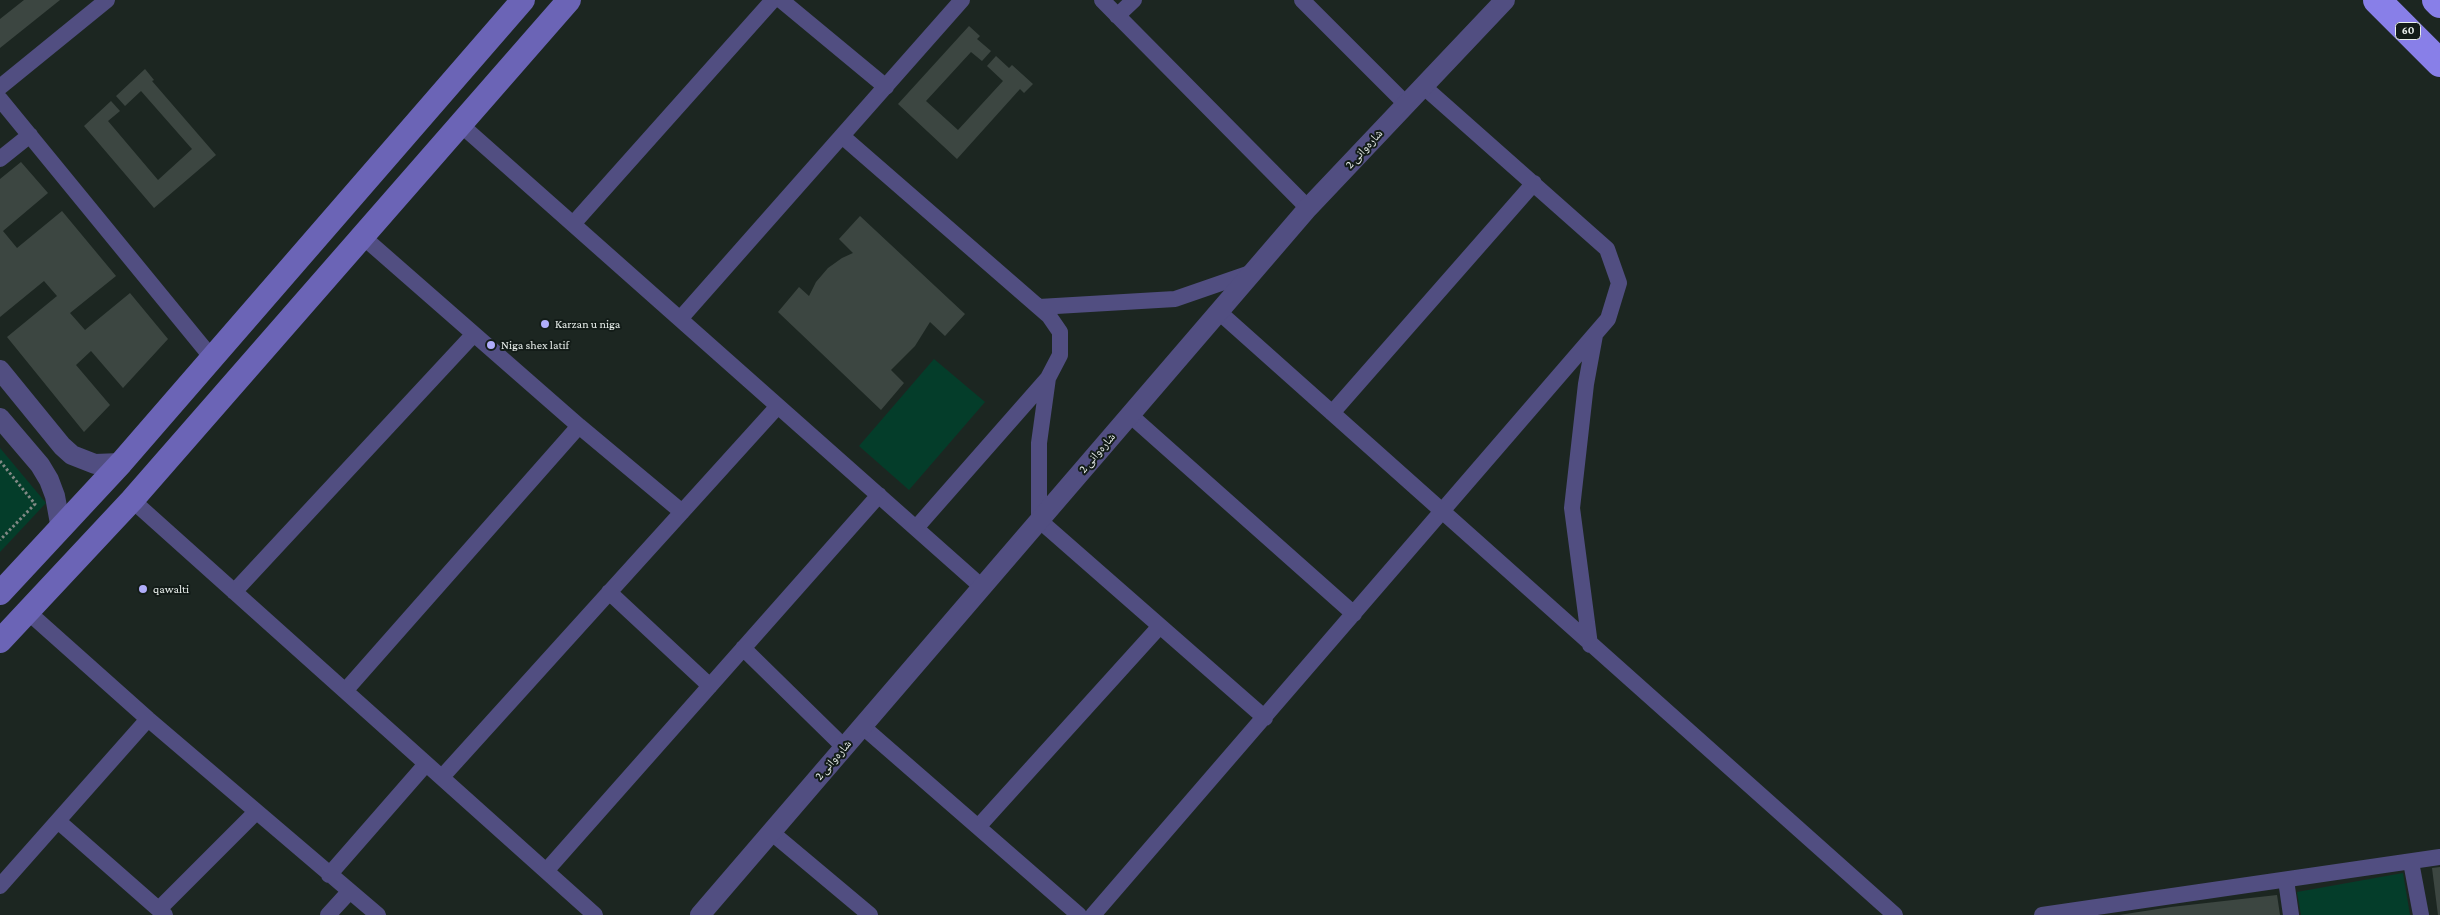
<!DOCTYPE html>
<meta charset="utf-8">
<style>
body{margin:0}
canvas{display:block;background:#1c2621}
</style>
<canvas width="2440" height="915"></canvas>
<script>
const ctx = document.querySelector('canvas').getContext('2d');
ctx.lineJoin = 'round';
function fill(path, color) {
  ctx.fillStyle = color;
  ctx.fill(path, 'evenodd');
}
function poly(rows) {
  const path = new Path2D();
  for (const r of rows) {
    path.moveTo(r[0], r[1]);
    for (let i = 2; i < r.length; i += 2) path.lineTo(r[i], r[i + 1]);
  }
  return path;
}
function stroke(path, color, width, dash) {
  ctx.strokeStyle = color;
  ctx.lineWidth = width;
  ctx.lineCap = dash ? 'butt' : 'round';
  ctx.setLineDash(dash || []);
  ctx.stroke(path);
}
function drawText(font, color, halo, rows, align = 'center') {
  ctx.font = font + ' "Crimson Pro","Noto Naskh Arabic",serif';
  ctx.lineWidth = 4;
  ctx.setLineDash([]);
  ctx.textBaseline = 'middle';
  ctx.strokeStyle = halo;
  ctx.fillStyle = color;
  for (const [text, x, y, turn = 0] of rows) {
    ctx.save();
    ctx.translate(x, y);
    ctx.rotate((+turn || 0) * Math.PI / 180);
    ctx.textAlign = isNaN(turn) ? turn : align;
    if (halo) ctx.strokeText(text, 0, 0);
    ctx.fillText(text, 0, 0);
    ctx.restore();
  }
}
const green = poly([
 [934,359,985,402,909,490,859,446],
 [0,448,46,503,0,552],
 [2403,873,2410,915,2301,915,2297,892]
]);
const building = poly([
 [24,0,60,0,0,48,0,19],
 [969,26,980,36,977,39,991,51,982,61,971,52,926,101,958,130,1003,81,987,66,996,56,1009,68,1012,65,1033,84,1024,93,1020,89,957,159,898,104],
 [145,69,154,80,152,81,216,155,154,208,84,126,111,101,120,111,108,121,158,180,192,149,141,91,125,106,116,96],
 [21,162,48,193,3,231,17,248,62,211,116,276,70,313,85,330,130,293,168,339,123,388,91,351,76,365,110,405,84,432,7,337,57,296,44,281,0,317,0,179],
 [860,216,965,314,945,336,930,322,915,346,891,370,904,383,881,410,778,312,799,287,809,296,816,282,828,268,842,258,853,253,839,239],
 [2440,867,2440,915,2438,915,2432,868],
 [2277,895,2280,915,2119,915,2171,907]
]);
const path = poly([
 [0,461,35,504,0,540]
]);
const minor = poly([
 [781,0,886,87],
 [1102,0,1308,208],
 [1302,0,1406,104],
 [1117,16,1134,0],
 [0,87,107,0],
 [0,99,212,358],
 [460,124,982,587],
 [842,136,1049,316,1060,332,1060,355,1048,378,916,528],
 [0,159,30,135],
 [573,224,773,0],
 [362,236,579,426,682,512],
 [1039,307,1175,299,1253,272],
 [1219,312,1895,915],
 [680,319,962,0],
 [1048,378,1039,443,1039,520,1265,718],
 [1332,413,1534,183],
 [1130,415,1354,614],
 [132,500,595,915],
 [234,592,473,335],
 [609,592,710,686],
 [28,612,148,719,378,915],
 [1590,645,1572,508,1586,384,1595,335],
 [743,648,844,747],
 [345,691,579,426],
 [862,726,1079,915],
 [442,777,778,406],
 [58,821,165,915],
 [978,827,1160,626],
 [771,832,870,915],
 [2411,862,2421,915],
 [546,871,879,495],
 [329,875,426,764],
 [2286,880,2291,915],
 [0,886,148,719],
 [159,909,256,812],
 [328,915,349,892],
 [1093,915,1608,319,1619,283,1607,249,1423,86],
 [2042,915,2440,857]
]);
const tertiary = poly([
 [0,370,62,446,72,455,95,464,121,463],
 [0,418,40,465,49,480,55,496,61,529],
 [700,915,1308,208,1505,0]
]);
const secondary = poly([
 [0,593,121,463,523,0],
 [0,641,132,500,569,0]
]);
const trunk = poly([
 [2377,0,2440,63],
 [2436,0,2440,4]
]);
const markers = [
 [545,324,5,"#b0adfa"],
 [491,345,5,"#b0adfa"],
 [143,589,5,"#b0adfa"]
];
const shields = [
 [2408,31,25]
];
const shieldNames = [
 ["60",2408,31]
];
const streetNames = [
 ["شارەوانی 2",1364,149,-47],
 ["شارەوانی 2",1097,453,-49],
 ["شارەوانی 2",833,760,-49]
];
const poiNames = [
 ["Karzan u niga",555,324],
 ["Niga shex latif",501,345],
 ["qawalti",153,589]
];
fill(green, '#043d2a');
fill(building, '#3c4641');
stroke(path, '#818985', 3, [2.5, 2.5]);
stroke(minor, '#514e81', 16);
stroke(tertiary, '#514e81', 20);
stroke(secondary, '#6b64b6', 24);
stroke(trunk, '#887fe8', 28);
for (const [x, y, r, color] of markers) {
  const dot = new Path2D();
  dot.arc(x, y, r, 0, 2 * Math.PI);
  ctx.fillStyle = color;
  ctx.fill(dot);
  stroke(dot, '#131c18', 2);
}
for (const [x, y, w] of shields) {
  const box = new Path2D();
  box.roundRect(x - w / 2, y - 8.5, w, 17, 4);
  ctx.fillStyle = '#131c18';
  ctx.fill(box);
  stroke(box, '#e9efec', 1);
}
drawText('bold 11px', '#e9efec', null, shieldNames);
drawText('12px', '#e9efec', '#131c18', streetNames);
drawText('12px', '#e9efec', '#131c18', poiNames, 'left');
</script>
